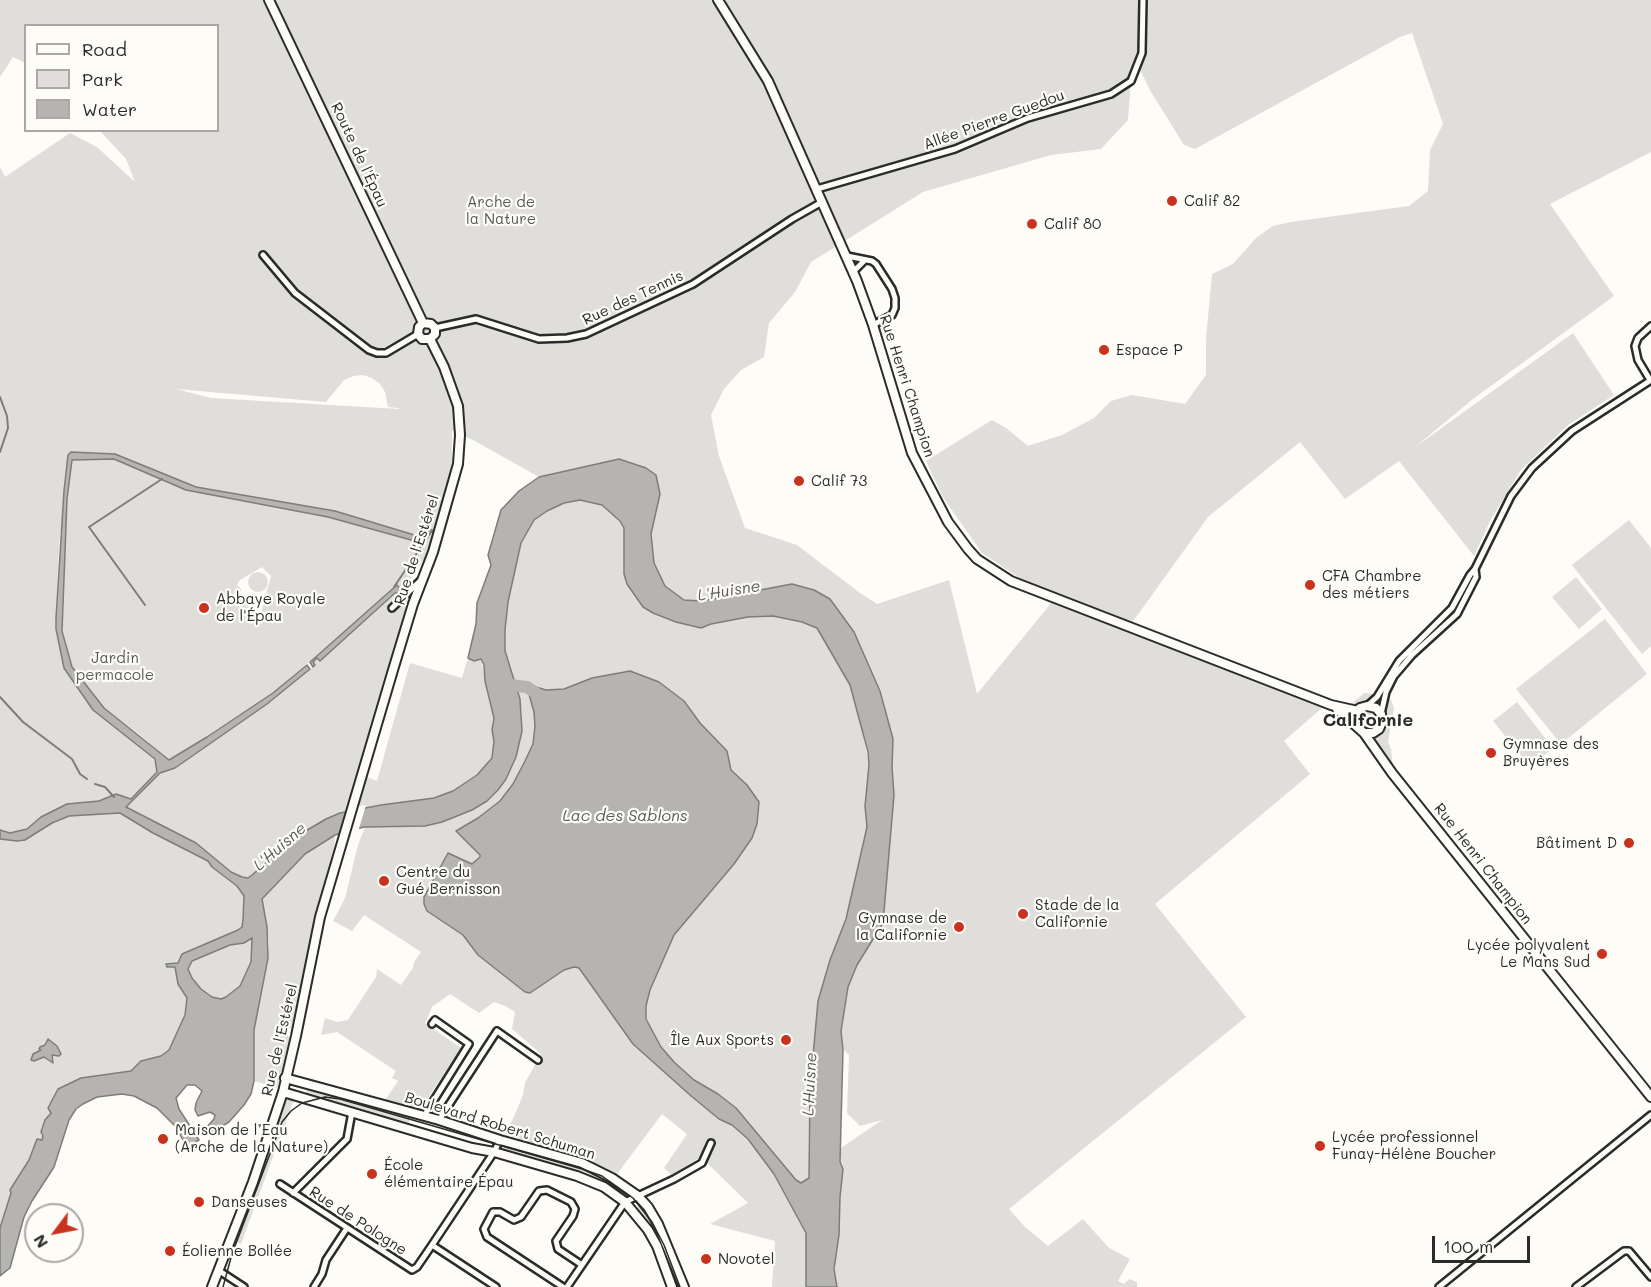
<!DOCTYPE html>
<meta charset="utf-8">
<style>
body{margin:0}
#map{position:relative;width:1651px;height:1287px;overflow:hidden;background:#fdfcf7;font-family:Mali,sans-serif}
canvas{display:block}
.legend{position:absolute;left:24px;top:24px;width:195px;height:108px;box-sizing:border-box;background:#fdfcf7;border:2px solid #a9a8a5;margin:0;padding:8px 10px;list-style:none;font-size:18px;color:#2b2b2b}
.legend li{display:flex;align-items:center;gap:12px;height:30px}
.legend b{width:30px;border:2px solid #a9a8a5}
.north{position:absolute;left:24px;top:1203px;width:60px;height:60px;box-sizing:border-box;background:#fdfcf7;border:2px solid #a9a8a5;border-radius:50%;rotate:238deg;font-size:16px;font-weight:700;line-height:24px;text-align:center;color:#2b2b2b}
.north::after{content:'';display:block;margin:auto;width:21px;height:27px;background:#c8321e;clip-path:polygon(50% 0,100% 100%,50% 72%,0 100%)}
.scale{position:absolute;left:1432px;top:1236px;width:98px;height:27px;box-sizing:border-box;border:3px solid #2b2b2b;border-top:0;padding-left:8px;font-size:18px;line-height:21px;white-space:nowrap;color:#2b2b2b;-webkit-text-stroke:4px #fdfcf7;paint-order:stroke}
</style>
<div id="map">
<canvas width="1651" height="1287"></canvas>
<ul class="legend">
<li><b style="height:8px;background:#fdfcf7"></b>Road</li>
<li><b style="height:16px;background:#dfdeda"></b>Park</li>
<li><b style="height:16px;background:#b5b4b1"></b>Water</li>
</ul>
<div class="north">N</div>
<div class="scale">100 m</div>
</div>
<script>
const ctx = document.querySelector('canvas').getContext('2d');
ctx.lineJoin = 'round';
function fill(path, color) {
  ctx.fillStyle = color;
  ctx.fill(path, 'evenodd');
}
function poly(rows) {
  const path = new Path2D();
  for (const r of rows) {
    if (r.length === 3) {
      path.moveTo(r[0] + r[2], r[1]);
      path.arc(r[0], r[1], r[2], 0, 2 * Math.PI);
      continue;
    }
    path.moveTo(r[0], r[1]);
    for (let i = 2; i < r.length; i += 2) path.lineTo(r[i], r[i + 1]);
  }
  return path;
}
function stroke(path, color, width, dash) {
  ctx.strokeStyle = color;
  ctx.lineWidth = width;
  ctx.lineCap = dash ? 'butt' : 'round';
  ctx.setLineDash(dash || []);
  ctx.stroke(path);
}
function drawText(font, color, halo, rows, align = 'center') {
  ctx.font = font + ' Mali,sans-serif';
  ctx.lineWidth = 4.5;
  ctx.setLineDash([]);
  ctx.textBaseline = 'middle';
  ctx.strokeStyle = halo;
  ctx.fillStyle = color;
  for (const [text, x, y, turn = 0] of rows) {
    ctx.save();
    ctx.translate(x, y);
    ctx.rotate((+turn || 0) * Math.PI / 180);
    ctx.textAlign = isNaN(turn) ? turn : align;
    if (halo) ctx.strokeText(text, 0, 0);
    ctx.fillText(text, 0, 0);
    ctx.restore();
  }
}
const green = poly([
 [0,0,1651,0,1651,152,1550,204,1614,296,1473,399,1414,448,1573,333,1614,395,1568,425,1521,470,1491,519,1474,556,1399,461,1345,499,1300,442,1208,517,1129,627,1028,588,1022,580,982,553,942,496,926,461,992,420,1006,428,1028,446,1062,435,1094,418,1111,401,1132,395,1185,404,1206,375,1206,339,1212,274,1233,264,1257,237,1273,226,1291,222,1409,206,1428,191,1430,150,1443,124,1412,33,1400,37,1195,149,1184,145,1151,92,1138,66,1131,81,1128,120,1101,149,1051,155,923,192,811,262,795,292,769,323,764,357,741,370,724,389,711,415,719,456,745,528,797,545,860,593,877,604,949,580,977,694,1052,602,1322,708,1284,741,1310,774,1155,904,1246,1017,1009,1209,1025,1227,1048,1246,1083,1219,1109,1248,1130,1259,1118,1281,1124,1284,1129,1279,1137,1282,1137,1287,837,1287,834,1269,839,1235,840,1197,843,1170,840,1162,841,1148,882,1120,860,1126,847,1113,849,1055,843,1049,841,1031,848,987,857,965,883,923,893,739,880,689,854,632,830,599,792,584,702,601,684,600,665,586,654,563,651,534,660,494,646,468,619,459,539,477,473,440,452,430,452,462,435,531,430,529,421,537,395,530,422,543,432,532,435,533,428,553,402,591,396,586,273,693,207,737,168,760,141,736,104,708,72,667,62,627,67,499,71,461,69,456,59,545,56,618,56,629,64,668,93,710,156,759,157,765,175,768,267,704,313,667,315,665,312,662,317,658,320,661,397,592,413,604,362,775,377,781,410,663,462,678,468,658,474,661,481,659,494,718,492,730,494,741,492,758,477,775,453,791,434,798,337,824,260,886,250,927,188,958,185,975,198,997,180,1059,102,1086,68,1114,0,1265,0,167,5,177,70,133,97,147,135,182,126,159,100,131,218,130,218,26,26,26,25,63,13,57,0,77],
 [363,375,372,378,380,384,385,392,388,407,398,408,399,409,211,398,176,389,326,402,344,380,353,376],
 [262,567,271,576,259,620,238,592,241,591,241,589,237,585,240,580],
 [580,500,602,505,620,521,624,528,624,574,643,607,653,613,701,628,711,624,748,617,773,616,802,622,817,628,850,685,858,710,869,765,865,806,867,827,846,919,830,960,818,1001,810,1089,809,1178,806,1233,806,1287,772,1287,775,1241,710,1224,748,1203,701,1157,672,1175,664,1168,687,1134,662,1114,617,1174,583,1159,506,1135,506,1131,513,1119,523,1095,525,1083,541,1054,512,1029,515,1012,505,1006,494,1002,479,1013,450,994,432,1007,425,1023,461,1048,418,1113,384,1102,398,1081,392,1078,396,1071,337,1032,321,1035,325,1018,337,1022,348,1020,376,977,377,969,401,985,413,968,414,962,421,952,364,915,352,931,333,921,345,898,358,845,365,827,425,826,471,810,516,757,522,731,522,714,520,699,505,651,505,629,508,602,521,543,534,520,547,511,564,503],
 [1629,520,1651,548,1651,646,1642,654,1572,565],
 [258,582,10],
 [1576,577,1602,609,1579,629,1552,597],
 [1605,619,1647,674,1561,744,1516,689],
 [1364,693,1373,694,1383,700,1385,696,1391,700,1394,708,1388,742,1391,749,1393,768,1383,761,1369,734,1382,722,1373,707,1356,714,1355,723,1350,720,1353,730,1343,719,1348,707],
 [1517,702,1553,748,1530,767,1493,721],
 [1368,720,10],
 [335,835,334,858,316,922,291,1028,287,1029,285,1033,290,1038,277,1088,254,1081,254,1030,269,943,262,899,305,854],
 [252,937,251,962,240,986,226,997,221,999,212,997,201,989,192,978,188,969,192,961,230,945,244,943],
 [308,1087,411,1115,408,1126,305,1095],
 [295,1097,241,1244,234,1241,261,1171,282,1105,290,1098],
 [506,1144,555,1158,597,1173,625,1190,625,1194,621,1196,504,1151,503,1148],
 [638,1206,642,1206,653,1219,681,1287,674,1287,650,1228,637,1210]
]);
const water = poly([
 [71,452,115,454,196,487,335,511,421,537,425,536,430,529,436,532,435,533,431,532,422,543,328,517,186,490,114,459,72,460,67,499,62,631,72,667,104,708,169,760,207,737,273,693,307,665,310,669,267,704,175,768,160,773,126,807,196,843,231,872,242,877,248,878,252,875,297,836,326,819,340,813,381,805,434,798,453,791,477,775,492,758,494,741,492,730,494,718,485,681,484,665,481,659,474,661,468,658,476,624,477,603,491,565,488,555,501,510,519,491,539,477,619,459,646,468,656,475,660,494,651,534,654,563,665,586,684,600,702,601,792,584,814,590,830,599,854,632,880,691,893,739,892,767,894,795,883,923,857,965,848,987,841,1031,843,1050,840,1162,843,1169,840,1197,839,1235,834,1269,837,1287,806,1287,806,1233,774,1174,748,1139,732,1125,719,1119,690,1095,633,1044,579,968,574,967,564,970,530,993,525,992,478,955,463,935,427,911,424,904,424,897,448,853,472,864,480,857,480,855,456,831,478,818,500,801,513,784,525,761,533,744,535,726,534,712,527,687,529,685,546,690,564,689,592,678,630,671,659,682,684,701,700,723,727,751,731,770,747,785,759,802,757,824,752,838,734,864,674,935,650,990,646,1006,646,1019,661,1047,674,1062,694,1080,718,1094,736,1108,796,1180,801,1183,809,1178,810,1089,818,1001,830,960,846,919,867,827,865,806,869,765,868,752,850,685,817,628,802,622,773,616,748,617,711,624,701,628,676,622,653,613,643,607,627,584,624,574,624,528,620,521,602,505,580,500,564,503,547,511,534,520,521,543,508,602,505,630,505,651,520,699,522,731,516,757,506,779,498,790,487,801,472,810,442,822,425,826,364,827,335,835,305,854,262,899,267,927,268,958,254,1030,254,1081,251,1094,244,1105,229,1122,209,1134,206,1128,214,1119,215,1115,210,1112,198,1116,195,1110,196,1103,202,1091,195,1085,187,1085,176,1098,179,1109,199,1140,187,1147,175,1126,157,1108,134,1096,122,1094,97,1097,83,1104,76,1109,69,1120,54,1167,32,1201,24,1217,10,1268,0,1276,0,1228,11,1193,10,1190,29,1160,37,1139,42,1140,43,1136,41,1132,45,1120,51,1113,48,1108,58,1089,81,1078,131,1071,141,1061,161,1056,169,1050,185,1015,187,998,178,984,175,967,167,967,166,964,178,963,182,954,238,930,242,927,243,920,244,896,237,886,212,867,208,861,153,833,120,813,69,816,52,823,25,840,17,841,0,839,0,830,10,833,27,829,41,817,67,804,99,801,116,794,131,799,157,772,155,759,93,710,64,668,56,629,56,618,64,491,68,455,71,452],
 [252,938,251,962,240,986,226,997,221,999,212,997,201,989,192,978,188,969,192,961,230,945,244,943,252,938],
 [397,585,402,591,400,593,395,593,320,661,317,658,313,662,315,665,313,667,310,662,397,585],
 [48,1039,57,1046,61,1054,59,1056,52,1055,53,1063,44,1057,34,1061,31,1060,33,1054,41,1050,39,1049,40,1047,45,1045,48,1039]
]);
const pier = poly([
 [366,805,358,832,340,837,348,808]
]);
const stream = poly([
 [0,397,7,416,8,428,0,452],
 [394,587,431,532],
 [145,605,89,527,162,479],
 [0,697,23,722,72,759,80,774,87,779],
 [95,784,105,787,114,797]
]);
const river = poly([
 [502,684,527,687,540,696]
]);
const street = poly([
 [817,189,955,149,1028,118,1111,94,1131,81,1142,53,1143,0],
 [263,255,295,293,369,350,377,353,386,353,418,334],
 [847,256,872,261,876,264,892,289,895,298,895,308,892,315,873,325],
 [853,272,865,260],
 [435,328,476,319,539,339,567,338,586,334,693,284,792,219,822,202],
 [1650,380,1638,360,1635,346,1638,338,1651,326],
 [392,608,421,580],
 [1367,706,1377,697,1399,661,1452,608,1470,575,1475,569,1511,496,1532,468,1572,431,1651,380],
 [1381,714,1386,692,1394,676,1412,655,1457,614,1476,577,1475,569],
 [424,1116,469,1044,435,1020,432,1024],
 [439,1120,497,1031,538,1060],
 [280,1184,412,1270,417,1267,432,1245,494,1152,500,1140],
 [293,1193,347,1139,352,1112],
 [432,1245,496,1287],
 [218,1270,244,1287],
 [314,1287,322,1274,326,1260,347,1228],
 [563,1287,487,1237,484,1229,493,1212,500,1212,514,1220,521,1217,539,1191,547,1190,571,1202,575,1209,573,1216,556,1241,558,1249,582,1265],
 [567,1287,625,1202,674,1179,702,1163,711,1143],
 [1439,1287,1651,1115],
 [1576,1287,1624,1251,1629,1251,1651,1277]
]);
const secondary = poly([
 [269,0,423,323],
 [718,0,768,81,857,281,873,325,912,453,948,522,968,549,977,559,1011,581,1331,705,1358,711],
 [423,323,419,327,418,334,422,339,430,339],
 [423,323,431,324,435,328,435,334,430,339],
 [1337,709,1364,733,1392,773,1651,1097],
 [1356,713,1360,708,1367,706,1376,708,1381,714,1382,722,1379,729,1373,733,1364,733],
 [285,1078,439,1120,500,1140,582,1163,612,1178,638,1196,648,1207,658,1224,684,1287],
 [283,1092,472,1148,494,1152,577,1176,604,1187,625,1202,648,1230,657,1246,672,1287],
 [212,1287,253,1182,283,1092,296,1036,320,917,393,670,413,604,433,552,458,464,460,435,458,406,444,367,430,339]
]);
const tram = poly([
 [223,1287,232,1254,282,1122,291,1111,302,1103,325,1097,340,1099,582,1169,602,1176,633,1198,652,1222,664,1245,680,1287]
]);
const markers = [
 [1172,201,6,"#c8321e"],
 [1032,224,6,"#c8321e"],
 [1104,350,6,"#c8321e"],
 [799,481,6,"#c8321e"],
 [1310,585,6,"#c8321e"],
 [204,608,6,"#c8321e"],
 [1491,753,6,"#c8321e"],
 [1629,843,6,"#c8321e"],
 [384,881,6,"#c8321e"],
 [1023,914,6,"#c8321e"],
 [959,927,6,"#c8321e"],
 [1602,954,6,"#c8321e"],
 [786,1040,6,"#c8321e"],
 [163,1139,6,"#c8321e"],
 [1320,1146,6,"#c8321e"],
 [372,1174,6,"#c8321e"],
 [199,1202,6,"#c8321e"],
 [170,1251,6,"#c8321e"],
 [706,1259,6,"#c8321e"]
];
const streetNames = [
 ["Allée Pierre Guedou",994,120,-20],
 ["Route de l'Épau",359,155,65],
 ["Rue des Tennis",633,298,-25],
 ["Rue Henri Champion",907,386,72],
 ["Rue de l'Estérel",417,550,-72],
 ["Rue Henri Champion",1483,864,52],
 ["Rue de l'Estérel",280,1040,-77],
 ["Boulevard Robert Schuman",500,1126,17],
 ["Rue de Pologne",358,1221,33]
];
const poiNames = [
 ["Calif 82",1184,201],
 ["Calif 80",1044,224],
 ["Espace P",1116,350],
 ["Calif 73",811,481],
 ["CFA Chambre",1322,576],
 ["des métiers",1322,593],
 ["Abbaye Royale",216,599],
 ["de l'Épau",216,616],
 ["Gymnase des",1503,744],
 ["Bruyères",1503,761],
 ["Bâtiment D",1617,843,"right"],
 ["Centre du",396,872],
 ["Gué Bernisson",396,889],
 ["Stade de la",1035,905],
 ["Californie",1035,922],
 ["Gymnase de",947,918,"right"],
 ["la Californie",947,935,"right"],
 ["Lycée polyvalent",1590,945,"right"],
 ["Le Mans Sud",1590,962,"right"],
 ["Île Aux Sports",774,1040,"right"],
 ["Maison de l’Eau",175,1130],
 ["(Arche de la Nature)",175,1147],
 ["Lycée professionnel",1332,1137],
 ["Funay-Hélène Boucher",1332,1154],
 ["École",384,1165],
 ["élémentaire Épau",384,1182],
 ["Danseuses",211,1202],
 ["Éolienne Bollée",182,1251],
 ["Novotel",718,1259]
];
const parkNames = [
 ["Arche de",501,202],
 ["la Nature",501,219],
 ["Jardin",115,658],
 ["permacole",115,675]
];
const waterNames = [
 ["L'Huisne",729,591,-9],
 ["Lac des Sablons",625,816],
 ["L'Huisne",280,847,-41],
 ["L'Huisne",810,1084,-87]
];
const quarterNames = [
 ["Californie",1368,720]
];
fill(green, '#dfdeda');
fill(water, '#b5b4b1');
stroke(water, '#7e7d7b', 1.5);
fill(pier, '#fdfcf7');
stroke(stream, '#7e7d7b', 2);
stroke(river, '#b5b4b1', 12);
stroke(street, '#2b2b2b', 10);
stroke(secondary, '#2b2b2b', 12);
stroke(street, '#fdfcf7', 5);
stroke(secondary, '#fdfcf7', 8);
stroke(tram, '#2b2b2b', 1.5);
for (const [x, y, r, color] of markers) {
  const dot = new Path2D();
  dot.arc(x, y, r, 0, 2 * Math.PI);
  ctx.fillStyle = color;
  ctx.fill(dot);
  stroke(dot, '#fdfcf7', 2);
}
drawText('15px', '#2b2b2b', '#fdfcf7', streetNames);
drawText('15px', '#2b2b2b', '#fdfcf7', poiNames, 'left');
drawText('15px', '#585857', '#fdfcf7', parkNames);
drawText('italic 16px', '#5b5b5a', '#fdfcf7', waterNames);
drawText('bold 18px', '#2b2b2b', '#fdfcf7', quarterNames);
</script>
